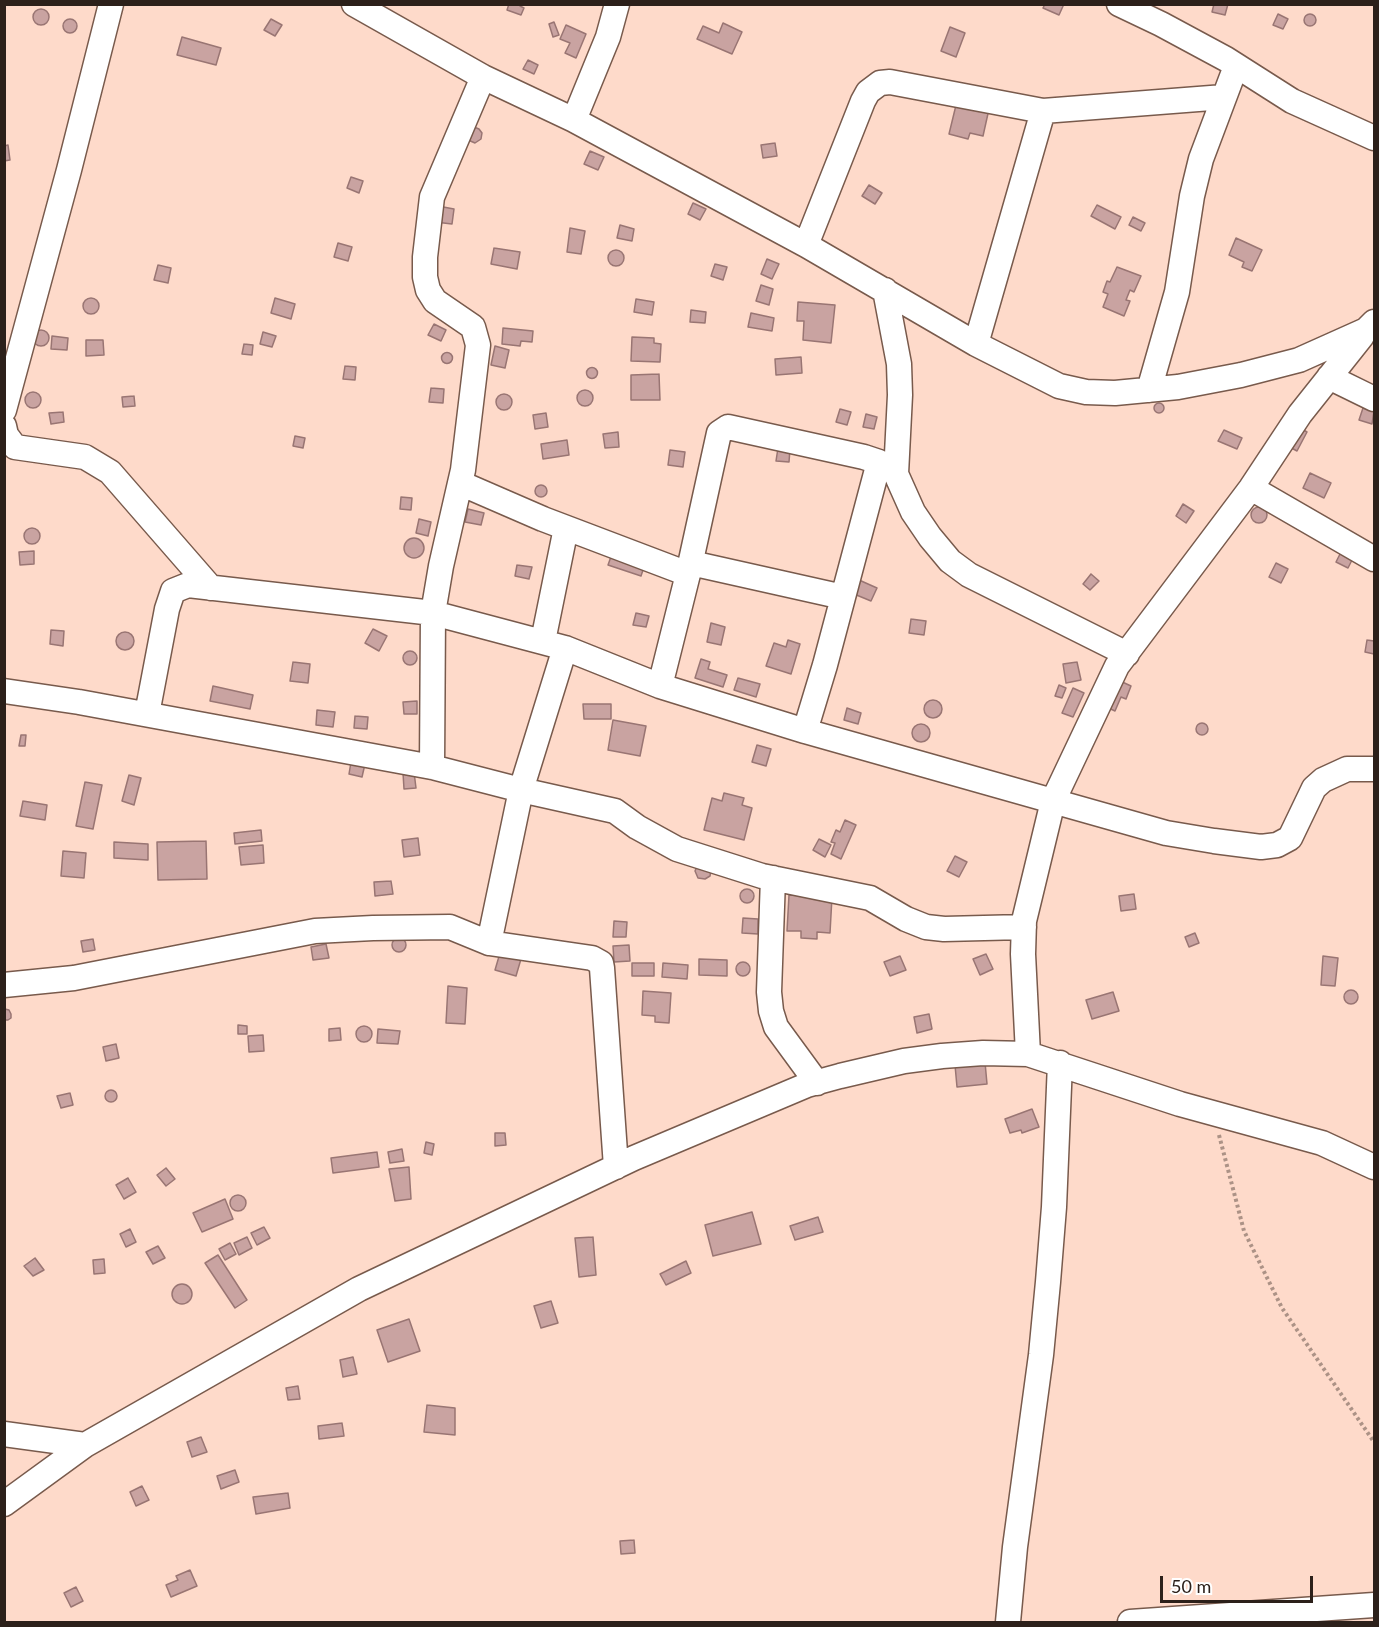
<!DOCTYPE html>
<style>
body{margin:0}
#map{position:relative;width:1379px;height:1627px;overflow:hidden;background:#fedaca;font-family:Lato,sans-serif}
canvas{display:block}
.frame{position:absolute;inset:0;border:6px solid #2c201a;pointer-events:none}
.scale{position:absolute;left:1160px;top:1576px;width:153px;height:27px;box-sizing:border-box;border:3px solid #2c201a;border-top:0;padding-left:8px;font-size:18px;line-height:21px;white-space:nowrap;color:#2c201a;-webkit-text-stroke:4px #fff;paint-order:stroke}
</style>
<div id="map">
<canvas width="1379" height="1627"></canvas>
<div class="frame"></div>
<div class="scale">50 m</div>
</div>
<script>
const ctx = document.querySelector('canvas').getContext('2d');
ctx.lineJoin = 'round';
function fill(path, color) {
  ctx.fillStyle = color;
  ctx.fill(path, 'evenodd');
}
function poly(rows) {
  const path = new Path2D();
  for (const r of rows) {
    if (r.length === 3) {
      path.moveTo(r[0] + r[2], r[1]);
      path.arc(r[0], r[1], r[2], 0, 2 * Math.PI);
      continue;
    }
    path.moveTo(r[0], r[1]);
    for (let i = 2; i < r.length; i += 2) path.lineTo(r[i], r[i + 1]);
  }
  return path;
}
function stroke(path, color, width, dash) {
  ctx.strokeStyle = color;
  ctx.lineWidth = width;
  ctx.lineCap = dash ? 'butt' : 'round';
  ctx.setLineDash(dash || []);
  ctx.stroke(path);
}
const building = poly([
 [509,4,521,4,520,6,524,8,521,15,507,10,509,4],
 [1045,4,1064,4,1059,15,1043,8,1045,4],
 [1214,4,1228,4,1225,15,1212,12,1214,4],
 [41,17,8],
 [1310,20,6],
 [1278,14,1288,19,1283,29,1273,25,1278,14],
 [70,26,7],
 [271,19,282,25,275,36,264,30,271,19],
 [554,22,559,35,553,37,549,24,554,22],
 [723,23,742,32,732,54,697,39,703,26,719,33,723,23],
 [566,25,586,34,576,58,565,53,570,43,560,39,566,25],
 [950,27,965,33,956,57,941,51,950,27],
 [182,37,221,48,216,65,177,55,182,37],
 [528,60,538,65,534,74,523,69,528,60],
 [957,101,989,109,983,136,970,133,968,139,949,134,957,101],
 [474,127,479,129,482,133,481,139,475,143,468,140,474,127],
 [775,143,777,156,763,158,761,145,775,143],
 [8,145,10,160,4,161,4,146,8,145],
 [590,151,604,157,598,170,584,164,590,151],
 [351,177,363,181,359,193,347,188,351,177],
 [869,185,882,193,875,204,862,196,869,185],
 [693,203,706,209,700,220,688,214,693,203],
 [1097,205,1121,217,1115,229,1091,216,1097,205],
 [438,206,454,209,452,224,435,222,438,206],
 [1133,217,1145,223,1141,231,1129,225,1133,217],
 [620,225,634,229,632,241,617,238,620,225],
 [570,228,585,231,581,254,567,252,570,228],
 [1236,238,1262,250,1252,271,1242,267,1244,262,1229,255,1236,238],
 [338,243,352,247,348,261,334,257,338,243],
 [494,248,520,252,517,269,491,264,494,248],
 [616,258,8],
 [767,259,779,264,772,279,761,274,767,259],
 [715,264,727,267,723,280,711,276,715,264],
 [158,265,171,268,168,283,154,280,158,265],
 [1117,267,1141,276,1134,292,1130,290,1126,300,1130,301,1124,316,1103,307,1108,294,1103,292,1107,281,1110,282,1117,267],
 [761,285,773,289,769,305,756,301,761,285],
 [275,298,295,304,291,319,271,313,275,298],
 [91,306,8],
 [636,299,654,302,652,315,634,312,636,299],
 [798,302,835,305,831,343,803,340,804,321,797,321,798,302],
 [691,310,706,312,705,323,690,322,691,310],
 [751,313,774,318,772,331,748,327,751,313],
 [434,324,446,330,441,341,428,335,434,324],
 [503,328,533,331,532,342,521,341,520,346,502,344,503,328],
 [41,338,8],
 [263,332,276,336,272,347,260,344,263,332],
 [52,336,68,338,67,350,51,349,52,336],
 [632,337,654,338,654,343,661,344,660,362,631,361,632,337],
 [86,340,103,340,104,355,86,356,86,340],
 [244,344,253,345,252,355,242,354,244,344],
 [495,346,509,350,505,368,491,365,495,346],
 [447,358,5.5],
 [801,357,802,373,776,375,775,359,801,357],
 [345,366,356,367,355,380,343,379,345,366],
 [592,373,5.5],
 [659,374,660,400,631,400,631,375,659,374],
 [431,388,444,389,443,403,429,402,431,388],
 [585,398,8],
 [33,400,8],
 [504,402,8],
 [134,396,135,406,123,407,122,397,134,396],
 [1159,408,5],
 [1363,408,1374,411,1372,424,1359,420,1363,408],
 [840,409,851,412,847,425,836,422,840,409],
 [63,412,64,422,51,424,49,413,63,412],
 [546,413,548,427,535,429,533,415,546,413],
 [866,414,877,417,874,429,863,427,866,414],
 [1295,425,1307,432,1297,451,1284,444,1295,425],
 [1224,430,1242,438,1237,449,1218,441,1224,430],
 [618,432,619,447,605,448,603,434,618,432],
 [295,436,305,438,303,448,293,446,295,436],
 [567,440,569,455,543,459,541,444,567,440],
 [778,448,790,449,789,462,776,461,778,448],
 [670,450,685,452,683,467,668,465,670,450],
 [1310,473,1331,483,1324,498,1303,488,1310,473],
 [541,491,6],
 [401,497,412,498,411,510,400,509,401,497],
 [1183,504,1194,511,1186,523,1176,516,1183,504],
 [1259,515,8],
 [468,509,484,513,481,525,465,522,468,509],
 [419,519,431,522,428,536,416,533,419,519],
 [32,536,8],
 [414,548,10],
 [1342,550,1354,556,1348,568,1336,562,1342,550],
 [34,551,34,564,20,565,19,552,34,551],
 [613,551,646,561,641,576,608,565,613,551],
 [1276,563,1288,569,1281,583,1269,577,1276,563],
 [517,565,532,567,529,579,515,576,517,565],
 [1091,574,1099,581,1090,590,1083,584,1091,574],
 [859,580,877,588,871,601,854,594,859,580],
 [636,613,649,616,646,627,633,625,636,613],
 [911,619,926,621,924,635,909,633,911,619],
 [711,623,725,627,721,645,707,642,711,623],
 [373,629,387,636,379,651,365,643,373,629],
 [51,630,64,631,63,646,50,644,51,630],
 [125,641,9],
 [788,640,800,644,791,674,766,666,774,643,786,647,788,640],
 [1367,640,1374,641,1374,654,1365,652,1367,640],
 [410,658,7],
 [701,659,710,662,708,669,727,675,723,687,695,678,701,659],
 [293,662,310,664,308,683,290,681,293,662],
 [1077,662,1081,680,1066,683,1063,664,1077,662],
 [738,678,760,684,756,697,734,690,738,678],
 [1118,680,1131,686,1126,699,1121,697,1115,711,1102,705,1118,680],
 [1059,685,1066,688,1062,698,1055,696,1059,685],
 [213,686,253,695,250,709,210,701,213,686],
 [1073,688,1084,693,1073,717,1062,713,1073,688],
 [933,709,9],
 [417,701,417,714,404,714,403,702,417,701],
 [583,704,611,704,611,719,584,719,583,704],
 [847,708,861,713,858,724,844,720,847,708],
 [317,710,335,712,333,727,316,725,317,710],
 [355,716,368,717,367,729,354,728,355,716],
 [613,720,646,726,640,756,608,750,613,720],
 [1202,729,6],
 [921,733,9],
 [21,735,26,735,25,746,19,746,21,735],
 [757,745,771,749,766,766,752,762,757,745],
 [351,762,365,764,362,777,349,774,351,762],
 [414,772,416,788,404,789,403,773,414,772],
 [129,775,141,778,134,805,122,801,129,775],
 [85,782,102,785,93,829,76,826,85,782],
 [724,793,744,798,742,805,752,808,744,840,704,830,712,798,722,801,724,793],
 [23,801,47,805,45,820,20,816,23,801],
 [845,820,856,825,841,859,831,854,835,843,831,842,836,830,840,832,845,820],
 [261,830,262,841,235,844,234,833,261,830],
 [418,838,420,855,404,857,402,840,418,838],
 [819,839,831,845,825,857,813,850,819,839],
 [206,841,207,879,158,880,157,842,206,841],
 [114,842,148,844,148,860,114,858,114,842],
 [263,845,264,863,241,865,239,847,263,845],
 [63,851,86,853,84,878,61,876,63,851],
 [955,856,967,862,959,877,947,871,955,856],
 [697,866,711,871,710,876,705,879,698,878,695,871,697,866],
 [391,881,393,894,375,896,374,882,391,881],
 [747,896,7],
 [1134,894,1136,909,1121,911,1119,896,1134,894],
 [789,895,832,897,830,933,817,932,817,939,801,938,801,931,787,931,789,895],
 [743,918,758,919,758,934,742,933,743,918],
 [614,921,627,922,626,937,613,937,614,921],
 [1195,933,1199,943,1189,947,1185,937,1195,933],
 [399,945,7],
 [93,939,95,950,83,952,81,941,93,939],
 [326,944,329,958,313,960,311,947,326,944],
 [629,945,630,961,614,962,613,946,629,945],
 [500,953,521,959,516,976,495,970,500,953],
 [986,954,993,969,980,975,973,959,986,954],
 [900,956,906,970,890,976,884,962,900,956],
 [1323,956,1338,958,1335,986,1321,985,1323,956],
 [699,959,727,960,727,976,699,975,699,959],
 [743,969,7],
 [632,963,654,963,654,976,632,976,632,963],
 [663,963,688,965,687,979,662,977,663,963],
 [448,986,467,988,465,1024,446,1023,448,986],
 [1351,997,7],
 [643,991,671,993,669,1023,655,1022,655,1016,642,1015,643,991],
 [1113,992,1119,1011,1092,1019,1086,1000,1113,992],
 [5,1009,9,1010,11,1014,11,1018,8,1020,4,1020,5,1009],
 [929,1014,932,1029,917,1033,914,1017,929,1014],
 [238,1025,247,1026,247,1034,238,1034,238,1025],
 [364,1034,8],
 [340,1028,341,1040,329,1041,329,1029,340,1028],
 [378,1029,400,1031,398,1044,377,1043,378,1029],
 [263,1035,264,1051,249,1052,248,1036,263,1035],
 [116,1044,119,1058,106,1061,103,1047,116,1044],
 [985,1062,987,1084,957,1087,955,1065,985,1062],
 [111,1096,6],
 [70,1093,73,1105,61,1108,57,1096,70,1093],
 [1032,1109,1039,1127,1022,1133,1021,1130,1010,1133,1005,1119,1032,1109],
 [495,1133,505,1133,506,1145,495,1146,495,1133],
 [426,1142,434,1144,432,1155,424,1153,426,1142],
 [402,1149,404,1161,390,1163,388,1152,402,1149],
 [377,1152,379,1167,333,1173,331,1158,377,1152],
 [409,1167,411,1199,395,1201,389,1169,409,1167],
 [166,1168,175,1179,166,1186,157,1175,166,1168],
 [128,1178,136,1192,124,1199,116,1185,128,1178],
 [238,1203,8],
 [225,1199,233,1219,202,1232,193,1213,225,1199],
 [752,1212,761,1244,713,1256,705,1225,752,1212],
 [818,1217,823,1232,795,1240,790,1226,818,1217],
 [264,1227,270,1238,257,1245,251,1233,264,1227],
 [130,1229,136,1242,126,1247,120,1234,130,1229],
 [247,1237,252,1248,239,1255,234,1243,247,1237],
 [593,1237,596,1275,579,1277,575,1238,593,1237],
 [230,1243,236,1254,225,1260,219,1249,230,1243],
 [158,1246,165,1258,153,1264,146,1252,158,1246],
 [218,1255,247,1300,235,1308,205,1263,218,1255],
 [35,1258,44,1270,33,1276,24,1266,35,1258],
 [104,1259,105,1273,94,1274,93,1260,104,1259],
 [686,1261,691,1273,666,1285,660,1274,686,1261],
 [182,1294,10],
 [551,1301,558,1323,541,1328,534,1306,551,1301],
 [409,1319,420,1351,388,1362,377,1330,409,1319],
 [353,1357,357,1374,343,1377,340,1360,353,1357],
 [298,1386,300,1399,288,1400,286,1388,298,1386],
 [427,1405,455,1408,455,1435,424,1432,427,1405],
 [342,1423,344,1436,319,1439,318,1426,342,1423],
 [201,1437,207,1452,192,1457,187,1442,201,1437],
 [235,1470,239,1482,221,1489,217,1476,235,1470],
 [142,1486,149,1500,136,1506,130,1492,142,1486],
 [288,1493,290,1508,256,1514,253,1497,288,1493],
 [634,1540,635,1553,621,1554,620,1541,634,1540],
 [190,1570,197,1586,171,1597,166,1585,178,1580,176,1576,190,1570],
 [76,1587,83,1601,71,1607,64,1593,76,1587]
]);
const path = poly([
 [1219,1135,1244,1231,1282,1308,1374,1442]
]);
const minor = poly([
 [354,4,483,77,574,120,806,245,976,344,1059,386,1086,392,1115,393,1178,387,1241,375,1299,360,1366,330,1374,322],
 [1119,4,1161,24,1226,59,1292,101,1374,138],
 [574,120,608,37,617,4],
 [806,245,863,101,868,92,880,83,890,82,1043,111,1224,97],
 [885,290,899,364,900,395,896,474],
 [976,344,1043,111],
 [1329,377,1374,399],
 [1149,390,1177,292,1192,196,1201,159,1236,66],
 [4,410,69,170,111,4],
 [4,426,6,435,15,447,85,457,110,472,211,588],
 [460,483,543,519,688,574],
 [1251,488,1374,559],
 [691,563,843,597],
 [543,641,566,528],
 [660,686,688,574,719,433,728,427,864,457,879,462,896,474,913,512,930,537,950,561,969,575,1127,654],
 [4,691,79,702,432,767,521,790,615,811,637,827,677,849,762,876,870,898,906,919,926,927,944,929,1024,927],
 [147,714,167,609,173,591,188,585,433,613,565,648,660,686,805,731,1166,833,1214,841,1261,847,1277,845,1290,838,1314,788,1323,780,1347,769,1374,769],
 [805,731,825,665,879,462],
 [432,767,433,613,441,566,463,470,478,345,473,327,435,301,428,290,425,277,425,257,432,197,483,77],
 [773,878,769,992,771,1011,776,1027,817,1083],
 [489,943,521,790,565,648],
 [4,985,74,978,315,931,373,928,450,927,489,943,592,958,601,963,602,968,616,1167],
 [1028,1054,1023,954,1024,921,1053,801,1117,666,1251,488,1300,414,1362,336],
 [4,1434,85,1445],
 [4,1504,85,1445,359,1289,634,1158,807,1085,840,1076,904,1061,942,1056,983,1053,1028,1054,1180,1104,1322,1143,1374,1167],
 [1008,1622,1015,1547,1041,1355,1048,1282,1054,1207,1060,1063],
 [1130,1622,1374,1605]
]);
fill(building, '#c9a3a1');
stroke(building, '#997573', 1.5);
stroke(minor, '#785a4c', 27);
stroke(path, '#ac9286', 4, [3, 3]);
stroke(minor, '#fff', 24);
</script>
